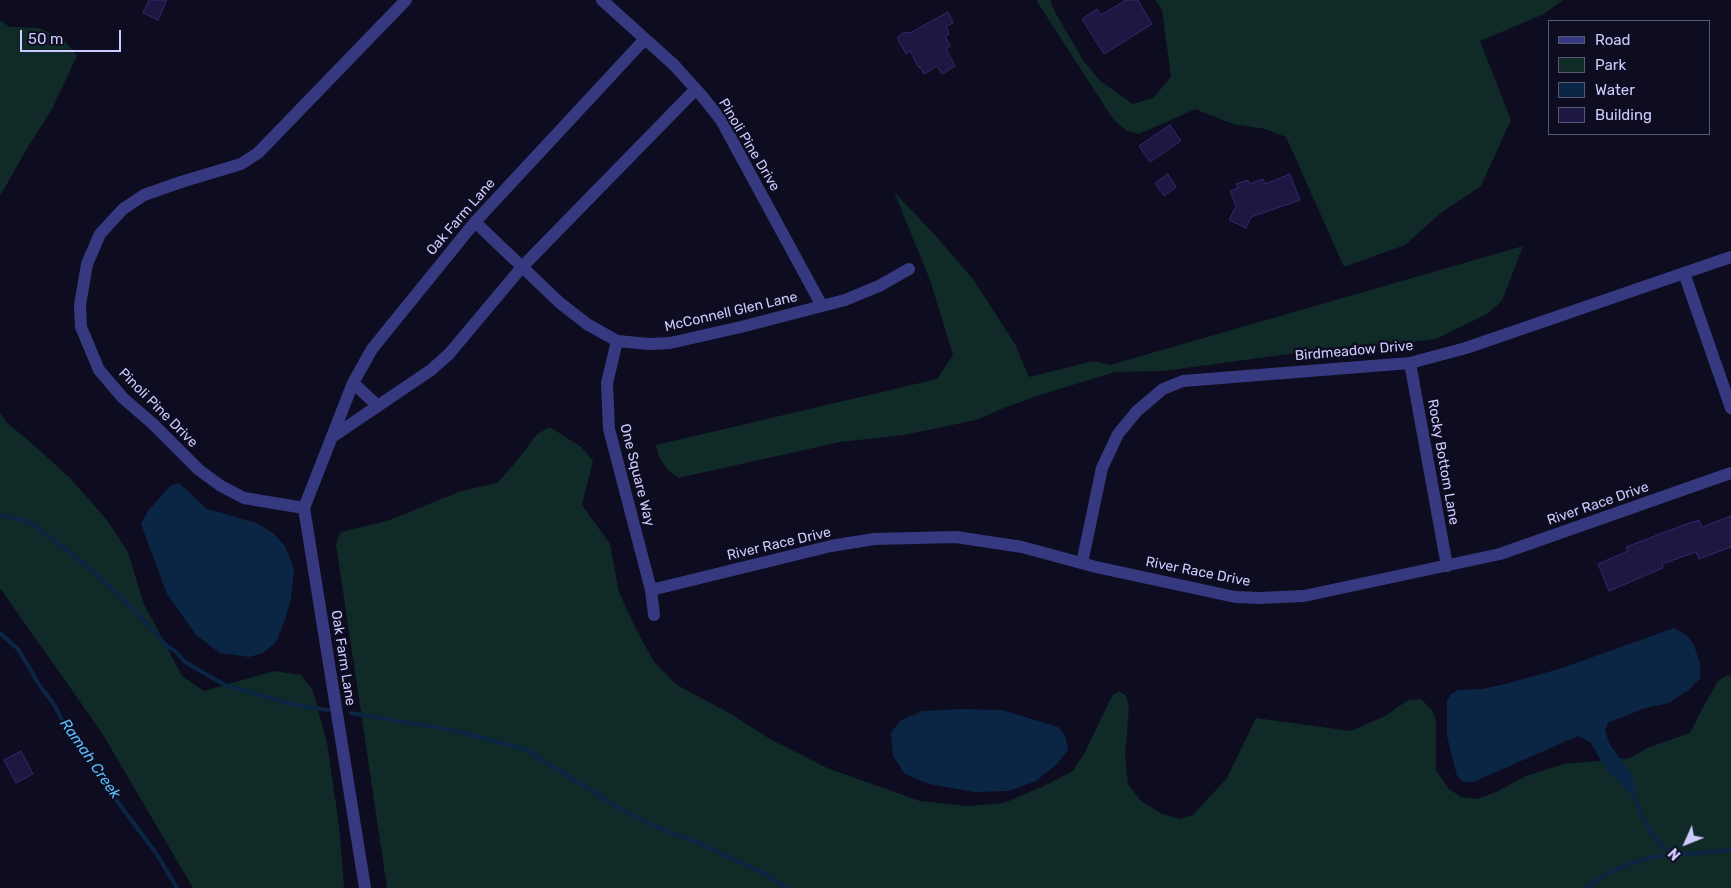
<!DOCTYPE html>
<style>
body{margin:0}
#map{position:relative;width:1731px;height:888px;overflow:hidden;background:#0e0c20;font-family:Rubik,sans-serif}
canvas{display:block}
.legend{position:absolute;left:1548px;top:20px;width:162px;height:115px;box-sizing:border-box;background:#0e0c20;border:1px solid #5a5879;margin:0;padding:6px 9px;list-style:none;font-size:15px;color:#cdcbff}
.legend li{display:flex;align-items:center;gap:10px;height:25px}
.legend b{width:25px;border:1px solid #5a5879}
.north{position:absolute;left:1661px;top:818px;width:50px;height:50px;-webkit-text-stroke:4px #0e0c20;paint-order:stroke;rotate:226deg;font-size:14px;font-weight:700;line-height:20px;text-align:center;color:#cdcbff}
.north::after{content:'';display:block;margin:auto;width:18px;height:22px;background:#cdcbff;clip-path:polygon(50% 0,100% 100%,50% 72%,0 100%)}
.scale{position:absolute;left:20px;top:30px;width:101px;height:22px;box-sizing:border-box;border:2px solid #cdcbff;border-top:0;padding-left:6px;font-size:15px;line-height:18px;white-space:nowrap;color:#cdcbff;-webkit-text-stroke:4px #0e0c20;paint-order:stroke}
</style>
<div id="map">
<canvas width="1731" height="888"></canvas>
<ul class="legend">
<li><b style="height:6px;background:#363980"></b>Road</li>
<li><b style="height:14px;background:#0f2a27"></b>Park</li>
<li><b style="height:14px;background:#0b2645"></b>Water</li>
<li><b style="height:14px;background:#1d1842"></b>Building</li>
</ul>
<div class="north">N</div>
<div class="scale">50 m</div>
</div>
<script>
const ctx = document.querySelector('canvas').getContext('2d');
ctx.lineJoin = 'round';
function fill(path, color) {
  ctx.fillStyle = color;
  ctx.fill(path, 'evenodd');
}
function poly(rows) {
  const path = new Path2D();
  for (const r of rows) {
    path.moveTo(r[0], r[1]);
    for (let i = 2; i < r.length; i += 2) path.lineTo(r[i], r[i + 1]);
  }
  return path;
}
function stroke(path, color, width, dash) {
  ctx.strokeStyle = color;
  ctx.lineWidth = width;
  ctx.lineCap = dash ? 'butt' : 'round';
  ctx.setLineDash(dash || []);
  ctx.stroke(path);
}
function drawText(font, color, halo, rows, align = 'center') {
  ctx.font = font + ' Rubik,sans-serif';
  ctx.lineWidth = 5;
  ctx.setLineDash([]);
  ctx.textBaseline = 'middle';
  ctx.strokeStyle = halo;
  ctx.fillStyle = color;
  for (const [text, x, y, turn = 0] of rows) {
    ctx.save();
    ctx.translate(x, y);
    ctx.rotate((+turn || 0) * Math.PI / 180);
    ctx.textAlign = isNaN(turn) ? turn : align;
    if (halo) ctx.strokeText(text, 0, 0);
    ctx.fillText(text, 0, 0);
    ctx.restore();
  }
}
const green = poly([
 [1036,0,1050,0,1055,12,1083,60,1100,81,1133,104,1153,98,1171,77,1162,10,1155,0,1563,0,1544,14,1480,41,1511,120,1481,186,1442,212,1405,245,1344,267,1286,137,1265,129,1233,124,1195,109,1139,134,1127,131,1113,119],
 [0,20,10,27,40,28,66,42,77,56,52,109,28,147,0,196],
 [894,192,935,235,973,279,1015,344,1029,377,1093,361,1110,365,1523,246,1502,301,1487,314,1436,339,1379,346,1311,351,1164,371,1115,372,1040,395,1004,408,976,420,904,435,840,442,678,478,667,469,659,457,656,445,937,379,953,355,930,280],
 [0,413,7,423,28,440,70,478,107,520,128,552,143,602,182,676,204,691,274,671,301,675,313,691,327,743,339,825,344,888,193,888,102,733,0,588],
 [550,427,581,447,593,461,582,505,610,544,619,592,636,629,654,662,677,685,731,714,770,739,827,768,920,801,967,806,1004,803,1044,786,1073,771,1085,752,1112,696,1119,691,1126,696,1129,707,1125,757,1128,784,1141,801,1162,814,1180,819,1193,815,1227,778,1256,718,1351,731,1385,716,1408,700,1421,699,1432,710,1436,721,1436,770,1448,788,1461,797,1478,799,1498,791,1526,776,1564,764,1630,758,1647,748,1690,733,1701,711,1718,681,1727,675,1731,676,1731,888,387,888,336,544,341,532,387,521,461,491,497,483,516,462,537,434]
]);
const water = poly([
 [179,483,207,509,257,523,273,533,285,546,294,569,291,598,285,620,276,642,263,653,249,657,220,653,196,635,167,594,141,524,148,511,170,486],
 [1674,628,1686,635,1694,645,1700,664,1700,678,1691,688,1669,703,1645,708,1608,723,1605,730,1609,743,1633,777,1636,788,1633,796,1607,770,1590,742,1578,736,1473,782,1464,782,1457,776,1447,736,1447,701,1451,694,1458,690,1482,689,1505,684,1559,669],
 [962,709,1002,710,1058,727,1065,735,1068,750,1057,764,1036,781,1009,791,974,792,929,784,905,774,893,756,891,733,900,721,922,711]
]);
const stream = poly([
 [0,515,29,522,64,548,94,572,133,609,167,646,175,651,185,662,225,685,291,704,328,710],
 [0,633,18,649,40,686,55,706,64,724,71,731,114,797,156,853,177,888],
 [351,713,452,730,525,749,624,811,657,827,706,846,769,876,786,888],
 [1633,796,1651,833,1664,848,1678,854],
 [1585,888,1612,871,1651,857,1731,850]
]);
const building = poly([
 [149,0,167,0,158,20,143,13,149,0],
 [1126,0,1138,0,1152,24,1104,54,1082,19,1097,9,1101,15,1126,0],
 [948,12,953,23,946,26,949,34,945,36,950,46,946,49,955,66,942,74,937,66,924,74,920,67,919,68,910,51,906,54,897,38,901,34,906,32,910,33,948,12],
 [1170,125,1181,141,1150,162,1139,146,1170,125],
 [1168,174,1176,187,1164,196,1155,183,1168,174],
 [1290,174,1300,200,1251,217,1246,228,1229,220,1236,206,1230,191,1238,188,1236,184,1248,180,1250,184,1263,179,1265,184,1290,174],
 [1731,516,1731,547,1699,559,1696,552,1662,564,1663,568,1609,591,1598,564,1628,551,1626,547,1681,526,1699,520,1702,527,1731,516],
 [21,751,33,774,16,783,4,760,21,751]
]);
const minor = poly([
 [602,0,674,65,702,96,721,120,822,306],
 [475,222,560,303,587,324,617,341,649,344,670,343,741,327,845,300,879,286,909,269],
 [1684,273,1731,408],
 [617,341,607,383,609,429,651,590,654,615],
 [1410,363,1447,566],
 [353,383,378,406],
 [332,437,431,370,449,354,522,267,696,89],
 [304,508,244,498,221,486,199,470,153,424,123,398,99,370,81,327,80,305,87,264,100,234,123,209,144,195,181,182,241,164,258,153,406,0],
 [1082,563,1102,468,1118,434,1137,411,1163,389,1183,381,1410,363,1466,348,1731,257],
 [651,590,831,546,874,539,956,537,1022,547,1096,567,1235,597,1260,598,1304,596,1500,554,1731,473],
 [365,888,304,508,353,383,372,349,475,222,645,39]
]);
const streetNames = [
 ["Pinoli Pine Drive",749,145,59],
 ["Oak Farm Lane",461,217,-49],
 ["McConnell Glen Lane",731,312,-13],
 ["Birdmeadow Drive",1354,351,-5],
 ["Pinoli Pine Drive",158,408,45],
 ["Rocky Bottom Lane",1443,462,80],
 ["One Square Way",637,475,76],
 ["River Race Drive",1598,504,-19],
 ["River Race Drive",779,544,-13],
 ["River Race Drive",1198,572,11],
 ["Oak Farm Lane",343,658,81]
];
const waterNames = [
 ["Ramah Creek",90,759,55]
];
fill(green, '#0f2a27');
fill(water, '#0b2645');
stroke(stream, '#0b2645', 4);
fill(building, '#1d1842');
stroke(building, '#32296e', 1);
stroke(minor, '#363980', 12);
drawText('14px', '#cdcbff', '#0e0c20', streetNames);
drawText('italic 15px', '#59bfff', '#0e0c20', waterNames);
</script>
